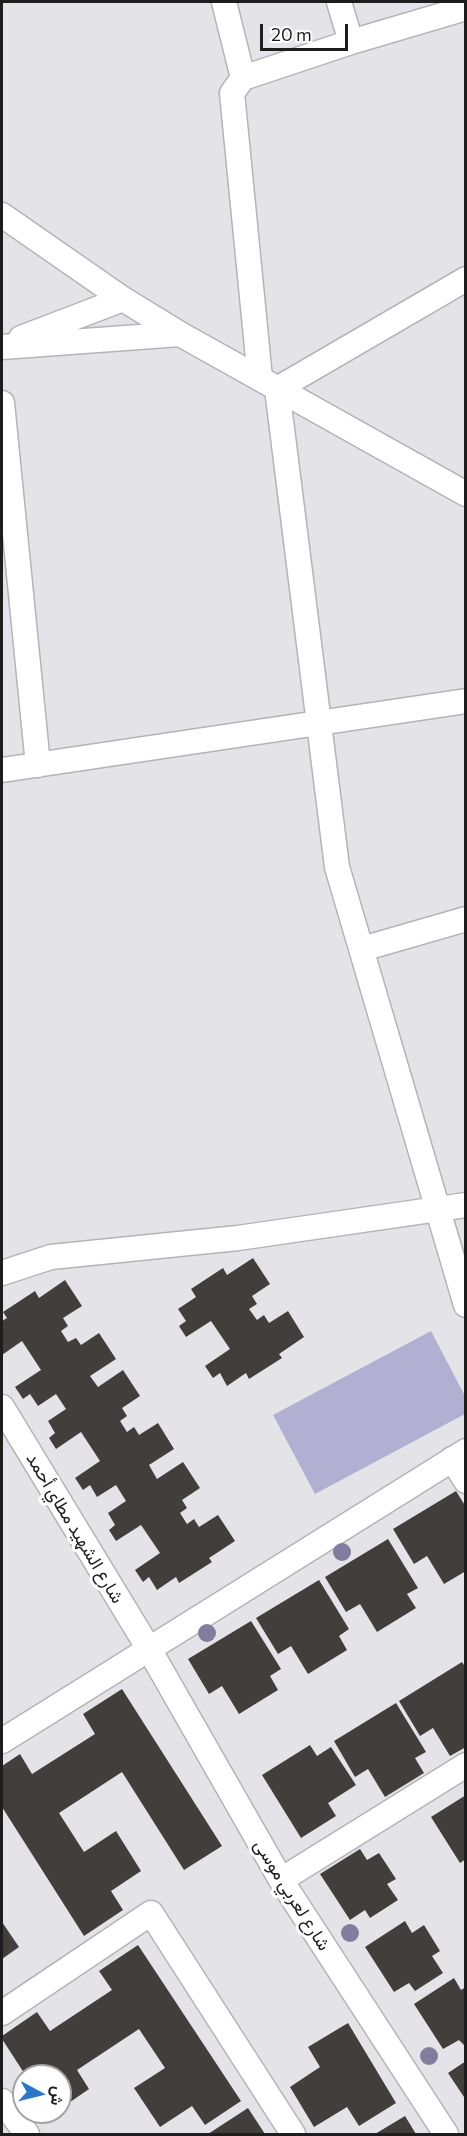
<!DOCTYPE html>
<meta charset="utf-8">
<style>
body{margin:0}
#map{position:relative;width:467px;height:2136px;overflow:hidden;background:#e4e4e8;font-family:Commissioner,Vazirmatn,sans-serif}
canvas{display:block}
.frame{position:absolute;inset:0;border:3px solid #1d1d1e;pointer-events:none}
.north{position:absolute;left:12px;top:2064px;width:60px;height:60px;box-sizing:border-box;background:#fff;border:2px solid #a5a5a5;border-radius:50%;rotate:97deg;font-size:16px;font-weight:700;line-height:24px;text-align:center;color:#1d1d1e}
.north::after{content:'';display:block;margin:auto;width:21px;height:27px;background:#2b77c7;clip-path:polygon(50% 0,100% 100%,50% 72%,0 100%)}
.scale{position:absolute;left:260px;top:24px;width:88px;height:27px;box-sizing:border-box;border:3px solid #1d1d1e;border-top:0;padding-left:8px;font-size:18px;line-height:21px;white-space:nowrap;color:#1d1d1e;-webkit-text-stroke:4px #fff;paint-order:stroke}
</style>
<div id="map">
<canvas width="467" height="2136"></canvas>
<div class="frame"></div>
<div class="north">ش</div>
<div class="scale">20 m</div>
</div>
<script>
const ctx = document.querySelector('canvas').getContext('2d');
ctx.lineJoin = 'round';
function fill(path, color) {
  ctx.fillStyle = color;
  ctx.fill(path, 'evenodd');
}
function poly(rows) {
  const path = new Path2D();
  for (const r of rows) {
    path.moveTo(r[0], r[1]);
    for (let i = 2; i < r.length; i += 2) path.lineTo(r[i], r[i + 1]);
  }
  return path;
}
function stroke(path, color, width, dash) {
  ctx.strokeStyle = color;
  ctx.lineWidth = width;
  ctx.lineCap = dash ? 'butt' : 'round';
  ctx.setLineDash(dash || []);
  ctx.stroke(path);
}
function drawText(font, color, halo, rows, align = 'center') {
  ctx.font = font + ' Commissioner,Vazirmatn,sans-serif';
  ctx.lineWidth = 6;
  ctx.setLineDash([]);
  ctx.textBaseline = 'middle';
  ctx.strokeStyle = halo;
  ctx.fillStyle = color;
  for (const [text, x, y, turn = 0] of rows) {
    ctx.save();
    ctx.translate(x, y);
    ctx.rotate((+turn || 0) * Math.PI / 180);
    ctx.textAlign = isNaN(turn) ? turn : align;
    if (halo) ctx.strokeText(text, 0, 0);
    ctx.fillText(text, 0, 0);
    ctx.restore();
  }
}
const green = poly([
 [431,1331,465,1396,465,1414,315,1494,273,1415]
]);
const building = poly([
 [253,1258,270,1284,252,1296,257,1304,249,1309,257,1320,264,1315,269,1323,288,1311,304,1337,279,1354,282,1358,249,1379,246,1373,227,1386,220,1373,213,1378,205,1366,230,1349,211,1321,186,1337,179,1326,186,1321,178,1309,196,1297,191,1289,223,1268,227,1275],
 [65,1280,82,1306,63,1318,68,1326,61,1331,68,1342,76,1338,81,1345,99,1333,116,1359,90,1376,98,1387,123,1370,140,1396,122,1408,127,1416,120,1421,127,1432,134,1427,139,1435,158,1423,174,1449,149,1465,157,1479,183,1462,200,1488,182,1500,187,1508,180,1513,187,1524,194,1519,199,1527,218,1515,235,1541,209,1558,212,1562,179,1583,176,1577,157,1590,149,1577,143,1582,135,1570,160,1553,141,1525,116,1541,109,1530,115,1525,108,1513,126,1501,116,1485,97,1497,90,1485,83,1490,75,1478,100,1461,81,1432,56,1449,49,1438,55,1433,48,1421,66,1409,56,1394,38,1406,30,1394,23,1399,15,1387,41,1370,22,1341,2,1355,2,1321,7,1318,3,1312,35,1291,39,1298],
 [456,1491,466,1507,466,1571,444,1584,427,1556,414,1564,393,1529],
 [388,1539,418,1588,407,1594,416,1608,377,1632,360,1604,346,1612,325,1577],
 [319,1580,349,1629,339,1636,347,1650,308,1674,291,1646,278,1654,256,1618],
 [251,1621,281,1669,270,1676,278,1690,239,1714,222,1686,209,1694,188,1659],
 [462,1662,466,1668,466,1747,450,1756,433,1728,420,1736,399,1701],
 [122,1689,222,1846,184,1870,122,1772,59,1813,84,1852,116,1831,141,1871,111,1891,123,1910,84,1936,2,1807,2,1766,20,1754,32,1774,95,1734,83,1714],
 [396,1703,426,1752,415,1758,424,1773,385,1797,368,1769,355,1777,334,1741],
 [310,1745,317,1756,331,1747,356,1785,328,1803,336,1816,301,1838,262,1775],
 [466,1795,466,1859,460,1863,431,1817],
 [360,1849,367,1860,379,1853,396,1879,387,1884,398,1900,370,1918,365,1910,350,1920,320,1874],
 [405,1921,412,1933,424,1925,440,1951,432,1956,443,1973,415,1991,409,1983,394,1992,365,1947],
 [2,1922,19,1947,2,1959],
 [138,1945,241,2101,205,2125,192,2106,160,2127,134,2088,165,2068,139,2029,77,2070,89,2089,60,2109,60,2076,26,2076,2,2039,2,2036,37,2012,50,2031,112,1990,99,1971],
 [454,1978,461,1990,466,1987,466,2047,459,2040,443,2049,414,2004],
 [348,2023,396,2103,359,2126,347,2107,314,2127,290,2087,320,2067,308,2047],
 [466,2061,466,2100,448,2073],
 [248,2108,265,2134,208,2134],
 [405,2116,416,2134,375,2134]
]);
const minor = poly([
 [224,2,243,78,351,42,466,8],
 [339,2,351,42],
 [243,78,232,93,260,378],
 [2,215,123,299,180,334,466,494],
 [466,279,277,389,337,867,466,1305],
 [21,338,123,299],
 [2,347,180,334],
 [2,403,38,765],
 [2,770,466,701],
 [362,949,466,919],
 [2,1273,51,1257,238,1238,466,1205],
 [2,1407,149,1649,281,1880,446,2134],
 [452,1459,466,1481],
 [2,1741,466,1451],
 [281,1880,466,1765],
 [2,2013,151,1913,293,2134],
 [2,2101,27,2134]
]);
const trees = [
 [342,1552],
 [207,1633],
 [350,1933],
 [429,2056]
];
const streetNames = [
 ["شارع الشهيد مطاي أحمد",75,1528,59],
 ["شارع لعربي موسى",292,1895,58]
];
fill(green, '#b1b0d3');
fill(building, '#423e3c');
stroke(minor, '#b4b4b8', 27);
stroke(minor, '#fff', 24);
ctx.fillStyle = '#827c9d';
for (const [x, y] of trees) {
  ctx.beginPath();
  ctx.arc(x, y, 9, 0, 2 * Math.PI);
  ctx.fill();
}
drawText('18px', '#1d1d1e', '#fff', streetNames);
</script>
